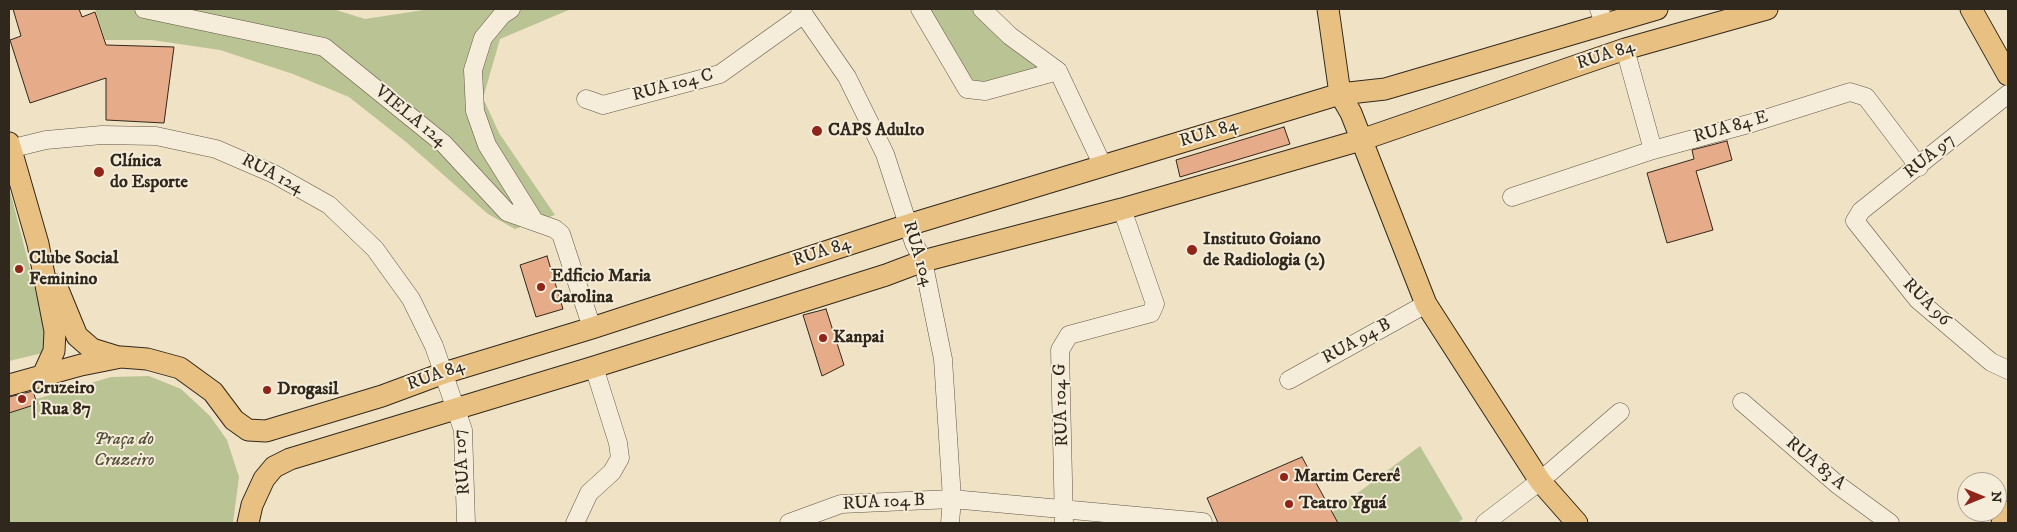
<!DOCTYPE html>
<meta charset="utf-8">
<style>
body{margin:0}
#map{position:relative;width:2017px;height:532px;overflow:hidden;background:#f0e2c4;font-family:"IM FELL DW Pica",serif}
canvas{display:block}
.frame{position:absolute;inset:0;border:10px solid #31281d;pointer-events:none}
.north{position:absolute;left:1957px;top:472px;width:50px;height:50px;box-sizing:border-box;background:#f5ecd9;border:1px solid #a79e8e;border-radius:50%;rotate:90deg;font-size:14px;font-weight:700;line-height:20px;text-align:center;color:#31281d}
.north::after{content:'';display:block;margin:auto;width:18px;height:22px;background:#8f2418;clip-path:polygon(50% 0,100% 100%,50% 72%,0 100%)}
</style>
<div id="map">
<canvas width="2017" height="532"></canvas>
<div class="frame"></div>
<div class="north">N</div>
</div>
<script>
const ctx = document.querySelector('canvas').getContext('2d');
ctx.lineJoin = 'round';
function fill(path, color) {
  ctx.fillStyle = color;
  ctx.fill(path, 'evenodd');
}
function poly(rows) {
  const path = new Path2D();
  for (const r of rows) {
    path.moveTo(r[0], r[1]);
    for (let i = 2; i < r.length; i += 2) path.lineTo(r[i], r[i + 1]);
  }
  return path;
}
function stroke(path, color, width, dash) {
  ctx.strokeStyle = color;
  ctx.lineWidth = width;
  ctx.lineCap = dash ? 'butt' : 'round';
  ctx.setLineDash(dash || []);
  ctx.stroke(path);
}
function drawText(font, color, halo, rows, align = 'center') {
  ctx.font = font + ' "IM FELL DW Pica",serif';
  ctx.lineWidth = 4;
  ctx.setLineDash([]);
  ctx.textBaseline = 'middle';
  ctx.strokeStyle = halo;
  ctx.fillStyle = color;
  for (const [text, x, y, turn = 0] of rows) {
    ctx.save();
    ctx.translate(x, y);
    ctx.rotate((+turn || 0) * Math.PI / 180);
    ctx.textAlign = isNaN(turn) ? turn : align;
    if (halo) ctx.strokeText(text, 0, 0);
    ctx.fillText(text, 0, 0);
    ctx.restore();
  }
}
const green = poly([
 [95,9,333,9,365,19,430,9,571,9,500,39,483,98,499,133,555,215,515,229,488,214,406,142,349,97,293,74,220,50,152,40,105,40],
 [927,9,974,9,977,17,1044,67,983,84,971,82],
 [9,187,51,351,9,361],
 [149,376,181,389,210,416,227,440,239,477,233,523,9,523,9,407,111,377],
 [1420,446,1463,519,1457,523,1318,523]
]);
const building = poly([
 [13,9,79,9,82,17,95,12,106,45,174,47,164,123,106,120,106,78,30,103,10,40,21,36,13,9],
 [1284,127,1290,144,1180,177,1176,160,1284,127],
 [1727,141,1732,160,1696,171,1713,230,1667,243,1647,173,1694,159,1692,150,1727,141],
 [547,256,563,309,536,317,520,265,547,256],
 [826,309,844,365,822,376,803,315,826,309],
 [33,391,37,404,9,413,9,397,33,391],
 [1302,457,1338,523,1218,523,1207,498,1302,457]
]);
const minor = poly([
 [144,9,324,47,444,144,507,212,555,229,561,234,592,328],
 [511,9,502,15,483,38,473,70,475,111,487,145,535,222],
 [800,9,847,77,885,154,914,243,923,261,943,359,952,499,950,523],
 [920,9,967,89,985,91,1058,71],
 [982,9,1010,36,1058,71,1103,166],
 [1599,9,1605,25],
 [1625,49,1653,150],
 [2008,94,1861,211,1855,221,1918,300,1991,362,2008,370],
 [586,99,603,105,720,74,804,14],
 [9,149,46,140,102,135,156,136,216,149,274,174,329,205,375,249,411,299,434,346,463,430,466,523],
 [1512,197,1653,150,1752,123,1850,92,1866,97,1919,167],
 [1289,380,1426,304],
 [1742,402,1838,485,1890,523],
 [575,523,589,493,612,472,620,458,618,443,594,367],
 [789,523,841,504,952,499,1203,522],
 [1064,523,1060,350,1069,335,1151,313,1155,304,1122,209],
 [1485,523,1540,481,1620,412]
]);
const major = poly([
 [1328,9,1340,94,1351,113,1426,304,1540,481,1577,523],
 [1971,9,2008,75],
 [9,143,38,244,55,331,54,351,43,375],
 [56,285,77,336,92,349,118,357],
 [9,385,81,365,121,357,147,359,180,368,213,392,234,420,248,430,266,431,382,396,444,373,592,328,908,225,1340,94,1385,89,1657,9],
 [248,523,252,505,264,479,274,467,290,459,594,367,886,275,923,261,1122,209,1361,140,1625,49,1767,9],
 [2002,523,2008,512]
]);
const markers = [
 [817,131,6,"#8f2418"],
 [99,172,6,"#8f2418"],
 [1192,250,6,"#8f2418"],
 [19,269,5,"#8f2418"],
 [541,287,5,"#8f2418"],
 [823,338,5,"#8f2418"],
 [267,390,5,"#8f2418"],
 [22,399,5,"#8f2418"],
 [1284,477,5,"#8f2418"],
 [1289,504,5,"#8f2418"]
];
const streetNames = [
 ["RUA 84",1606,56,-18],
 ["RUA 104 C",673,86,-15],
 ["VIELA 124",410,117,39],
 ["RUA 84 E",1731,128,-16],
 ["RUA 84",1209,134,-17],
 ["RUA 97",1930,157,-39],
 ["RUA 124",272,175,27],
 ["RUA 84",822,253,-18],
 ["RUA 104",917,254,73],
 ["RUA 96",1926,303,45],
 ["RUA 94 B",1357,342,-29],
 ["RUA 84",436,376,-20],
 ["RUA 104 G",1062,405,-92],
 ["RUA 107",463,462,-94],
 ["RUA 83 A",1815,464,40],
 ["RUA 104 B",884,503,-3]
];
const poiNames = [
 ["CAPS Adulto",828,131],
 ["Clínica",110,162],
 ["do Esporte",110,183],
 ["Instituto Goiano",1203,240],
 ["de Radiologia (2)",1203,261],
 ["Clube Social",29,259],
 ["Feminino",29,280],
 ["Edficio Maria",551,277],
 ["Carolina",551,298],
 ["Kanpai",833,338],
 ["Cruzeiro",32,389],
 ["| Rua 87",32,410],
 ["Drogasil",277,390],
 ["Martim Cererê",1294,477],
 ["Teatro Yguá",1299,504]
];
const parkNames = [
 ["Praça do",124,440],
 ["Cruzeiro",124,461]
];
fill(green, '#bac394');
fill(building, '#e6ab88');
stroke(building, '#31281d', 1);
stroke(minor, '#615647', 19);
stroke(major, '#31281d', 23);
stroke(minor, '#f5ecd9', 18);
stroke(major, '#e8c182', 21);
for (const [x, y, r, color] of markers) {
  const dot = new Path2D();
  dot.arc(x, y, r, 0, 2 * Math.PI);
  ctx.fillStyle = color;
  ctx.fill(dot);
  stroke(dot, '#f5ecd9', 2);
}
drawText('18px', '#31281d', '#f5ecd9', streetNames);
drawText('bold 18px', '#31281d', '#f5ecd9', poiNames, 'left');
drawText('italic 18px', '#534f3b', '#f5ecd9', parkNames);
</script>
